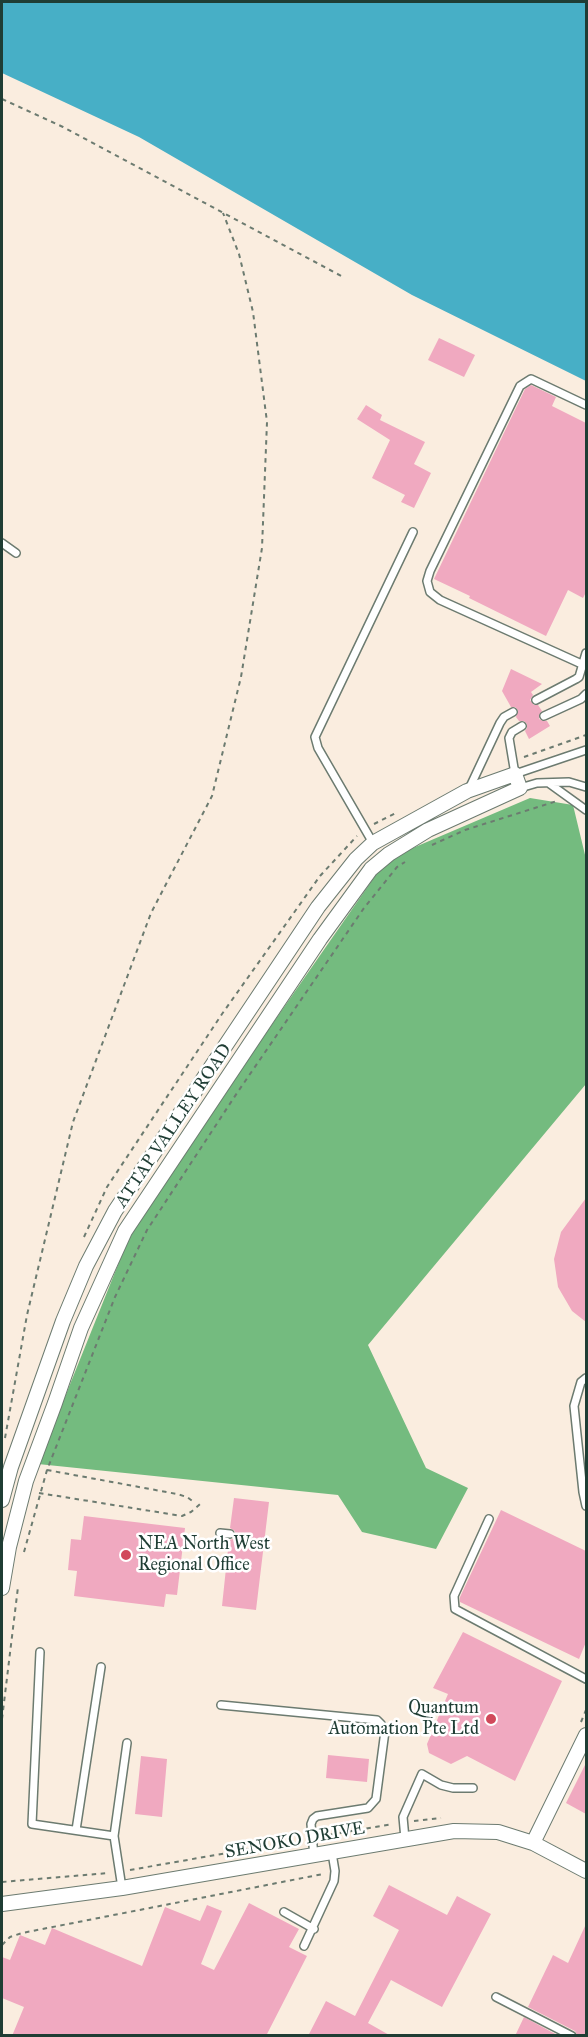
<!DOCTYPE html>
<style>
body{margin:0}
#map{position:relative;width:588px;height:2037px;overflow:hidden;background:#faeddf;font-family:"IM FELL Great Primer",serif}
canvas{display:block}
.frame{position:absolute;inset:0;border:3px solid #1f3d34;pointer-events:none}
</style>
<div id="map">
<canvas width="588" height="2037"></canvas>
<div class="frame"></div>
</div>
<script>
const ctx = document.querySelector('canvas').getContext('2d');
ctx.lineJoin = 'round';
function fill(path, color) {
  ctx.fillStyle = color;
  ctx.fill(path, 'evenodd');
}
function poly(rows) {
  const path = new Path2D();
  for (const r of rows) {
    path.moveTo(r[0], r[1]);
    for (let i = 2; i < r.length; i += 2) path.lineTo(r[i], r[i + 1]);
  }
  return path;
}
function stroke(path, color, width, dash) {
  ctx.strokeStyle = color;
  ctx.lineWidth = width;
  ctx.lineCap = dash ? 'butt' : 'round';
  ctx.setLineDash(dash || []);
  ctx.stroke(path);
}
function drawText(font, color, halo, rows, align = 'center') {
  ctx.font = font + ' "IM FELL Great Primer",serif';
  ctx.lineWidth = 5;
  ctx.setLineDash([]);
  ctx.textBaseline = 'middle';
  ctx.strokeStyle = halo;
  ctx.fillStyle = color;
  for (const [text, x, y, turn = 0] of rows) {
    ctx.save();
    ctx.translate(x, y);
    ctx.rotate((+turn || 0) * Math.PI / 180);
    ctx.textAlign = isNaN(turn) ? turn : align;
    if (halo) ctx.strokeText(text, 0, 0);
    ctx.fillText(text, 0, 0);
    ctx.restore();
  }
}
const forest = poly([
 [530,798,573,805,586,859,586,1084,368,1345,426,1468,468,1488,436,1549,362,1532,338,1495,38,1464,136,1220,387,859]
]);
const water = poly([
 [2,2,586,2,586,381,412,295,139,137,2,73]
]);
const building = poly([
 [439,338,475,355,464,377,428,360],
 [531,385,556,397,552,406,586,423,586,592,583,598,568,590,546,636,469,598,470,596,434,579,525,389],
 [366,405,382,415,380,420,425,442,414,464,431,473,414,508,401,502,405,495,372,478,390,440,357,419],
 [511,669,542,684,531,692,533,695,530,700,534,705,538,705,542,711,539,715,539,719,543,721,547,721,550,726,529,739,525,731,527,728,527,724,524,721,519,721,516,717,518,710,515,707,511,707,502,691],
 [586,1198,586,1322,572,1311,558,1287,554,1259,561,1232],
 [234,1498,269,1502,256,1610,222,1606,229,1540,233,1539,235,1535,235,1531,230,1528],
 [501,1510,586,1551,586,1642,579,1659,460,1602,460,1597],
 [84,1516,185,1528,177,1595,166,1594,164,1607,74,1596,77,1571,68,1570,71,1539,81,1540],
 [463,1632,562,1681,515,1781,467,1756,451,1764,429,1753,427,1744,448,1694,433,1688],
 [328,1755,369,1759,367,1782,326,1778],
 [141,1756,167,1759,162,1817,135,1814],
 [586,1763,586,1814,566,1803],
 [389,1885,447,1915,457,1896,491,1914,442,2007,391,1980,368,2023,391,2036,308,2036,326,2001,355,2016,399,1930,373,1916],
 [249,1903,299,1929,289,1947,307,1956,266,2036,12,2036,24,2007,2,1998,2,1957,10,1960,20,1935,45,1945,52,1928,142,1966,165,1907,200,1921,207,1905,222,1911,201,1964,214,1970],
 [586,1924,586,2036,578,2036,575,2031,528,2007,553,1955,568,1963],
 [524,2017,559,2036,515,2036]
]);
const path = poly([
 [2,99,63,127,345,278],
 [524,757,586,735],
 [374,824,398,812],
 [432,845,465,830,557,801],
 [84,1237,107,1187,222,1014,320,876,357,836],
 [5,1438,27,1315,73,1122,151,913,212,796,241,677,262,548,267,422,253,312,239,254,223,213],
 [47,1470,177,1494,187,1497,195,1503],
 [39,1493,182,1516,191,1512,200,1504],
 [24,1552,47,1470,115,1297,147,1230,237,1093,364,908,397,867,405,862],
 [2,1719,18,1587],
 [581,1722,586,1710],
 [414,1821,441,1818],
 [322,1836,393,1824],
 [130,1870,301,1840],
 [2,1882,109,1873],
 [2,1945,10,1937,22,1933,323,1874]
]);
const lane = poly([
 [586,405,531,379,520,386,430,571,427,581,430,592,440,600,586,666],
 [2,543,16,553],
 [536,700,576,679,579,677,586,653],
 [544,716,581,699,586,694],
 [522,726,512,732,509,738,515,774,586,750],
 [550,784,586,810],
 [520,788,537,783,569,782,586,787],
 [469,789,500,723,504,717,513,712],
 [373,843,318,748,315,737,413,532],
 [586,1378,581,1382,574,1406,583,1492,586,1506],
 [489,1519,454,1596,455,1609,586,1679],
 [220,1533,230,1534],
 [40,1652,32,1824,114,1836],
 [221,1705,377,1720,381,1724,385,1731,376,1799,368,1808,317,1816,313,1819,311,1824,314,1856],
 [76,1830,101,1667],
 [405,1839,403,1817,422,1774,441,1785,453,1788,473,1788],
 [122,1888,114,1836,127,1743],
 [284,1912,314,1929],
 [304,1946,334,1881,335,1871,332,1853],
 [496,1997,572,2036]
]);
const street = poly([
 [2,1500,11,1467,63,1321,86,1266,115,1211,318,907,356,859,373,843,467,791,515,774,520,788,428,830,389,854,371,869,320,939,125,1231,81,1328,55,1403,26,1481,9,1547,2,1588],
 [533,1843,586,1735],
 [2,1904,122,1888,454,1831,498,1832,533,1843,586,1871]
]);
const markers = [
 [126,1555,6,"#d1495b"],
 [491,1719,6,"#d1495b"]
];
const streetNames = [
 ["ATTAP VALLEY ROAD",174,1126,-56],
 ["SENOKO DRIVE",295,1841,-10]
];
const poiNames = [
 ["NEA North West",138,1545],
 ["Regional Office",138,1566],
 ["Quantum",479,1709,"right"],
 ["Automation Pte Ltd",479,1730,"right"]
];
fill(forest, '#74bb7f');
fill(water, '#47afc6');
fill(building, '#f0a9c0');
stroke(lane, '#6c7b70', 10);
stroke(street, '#6c7b70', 16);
stroke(path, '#6c7b70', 2, [4.5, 4.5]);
stroke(lane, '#fff', 7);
stroke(street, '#fff', 14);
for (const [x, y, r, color] of markers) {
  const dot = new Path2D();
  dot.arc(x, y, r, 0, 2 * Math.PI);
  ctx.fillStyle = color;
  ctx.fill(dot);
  stroke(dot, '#fff', 2);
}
drawText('18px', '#1f3d34', '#fff', streetNames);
drawText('18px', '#1f3d34', '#fff', poiNames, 'left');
</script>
